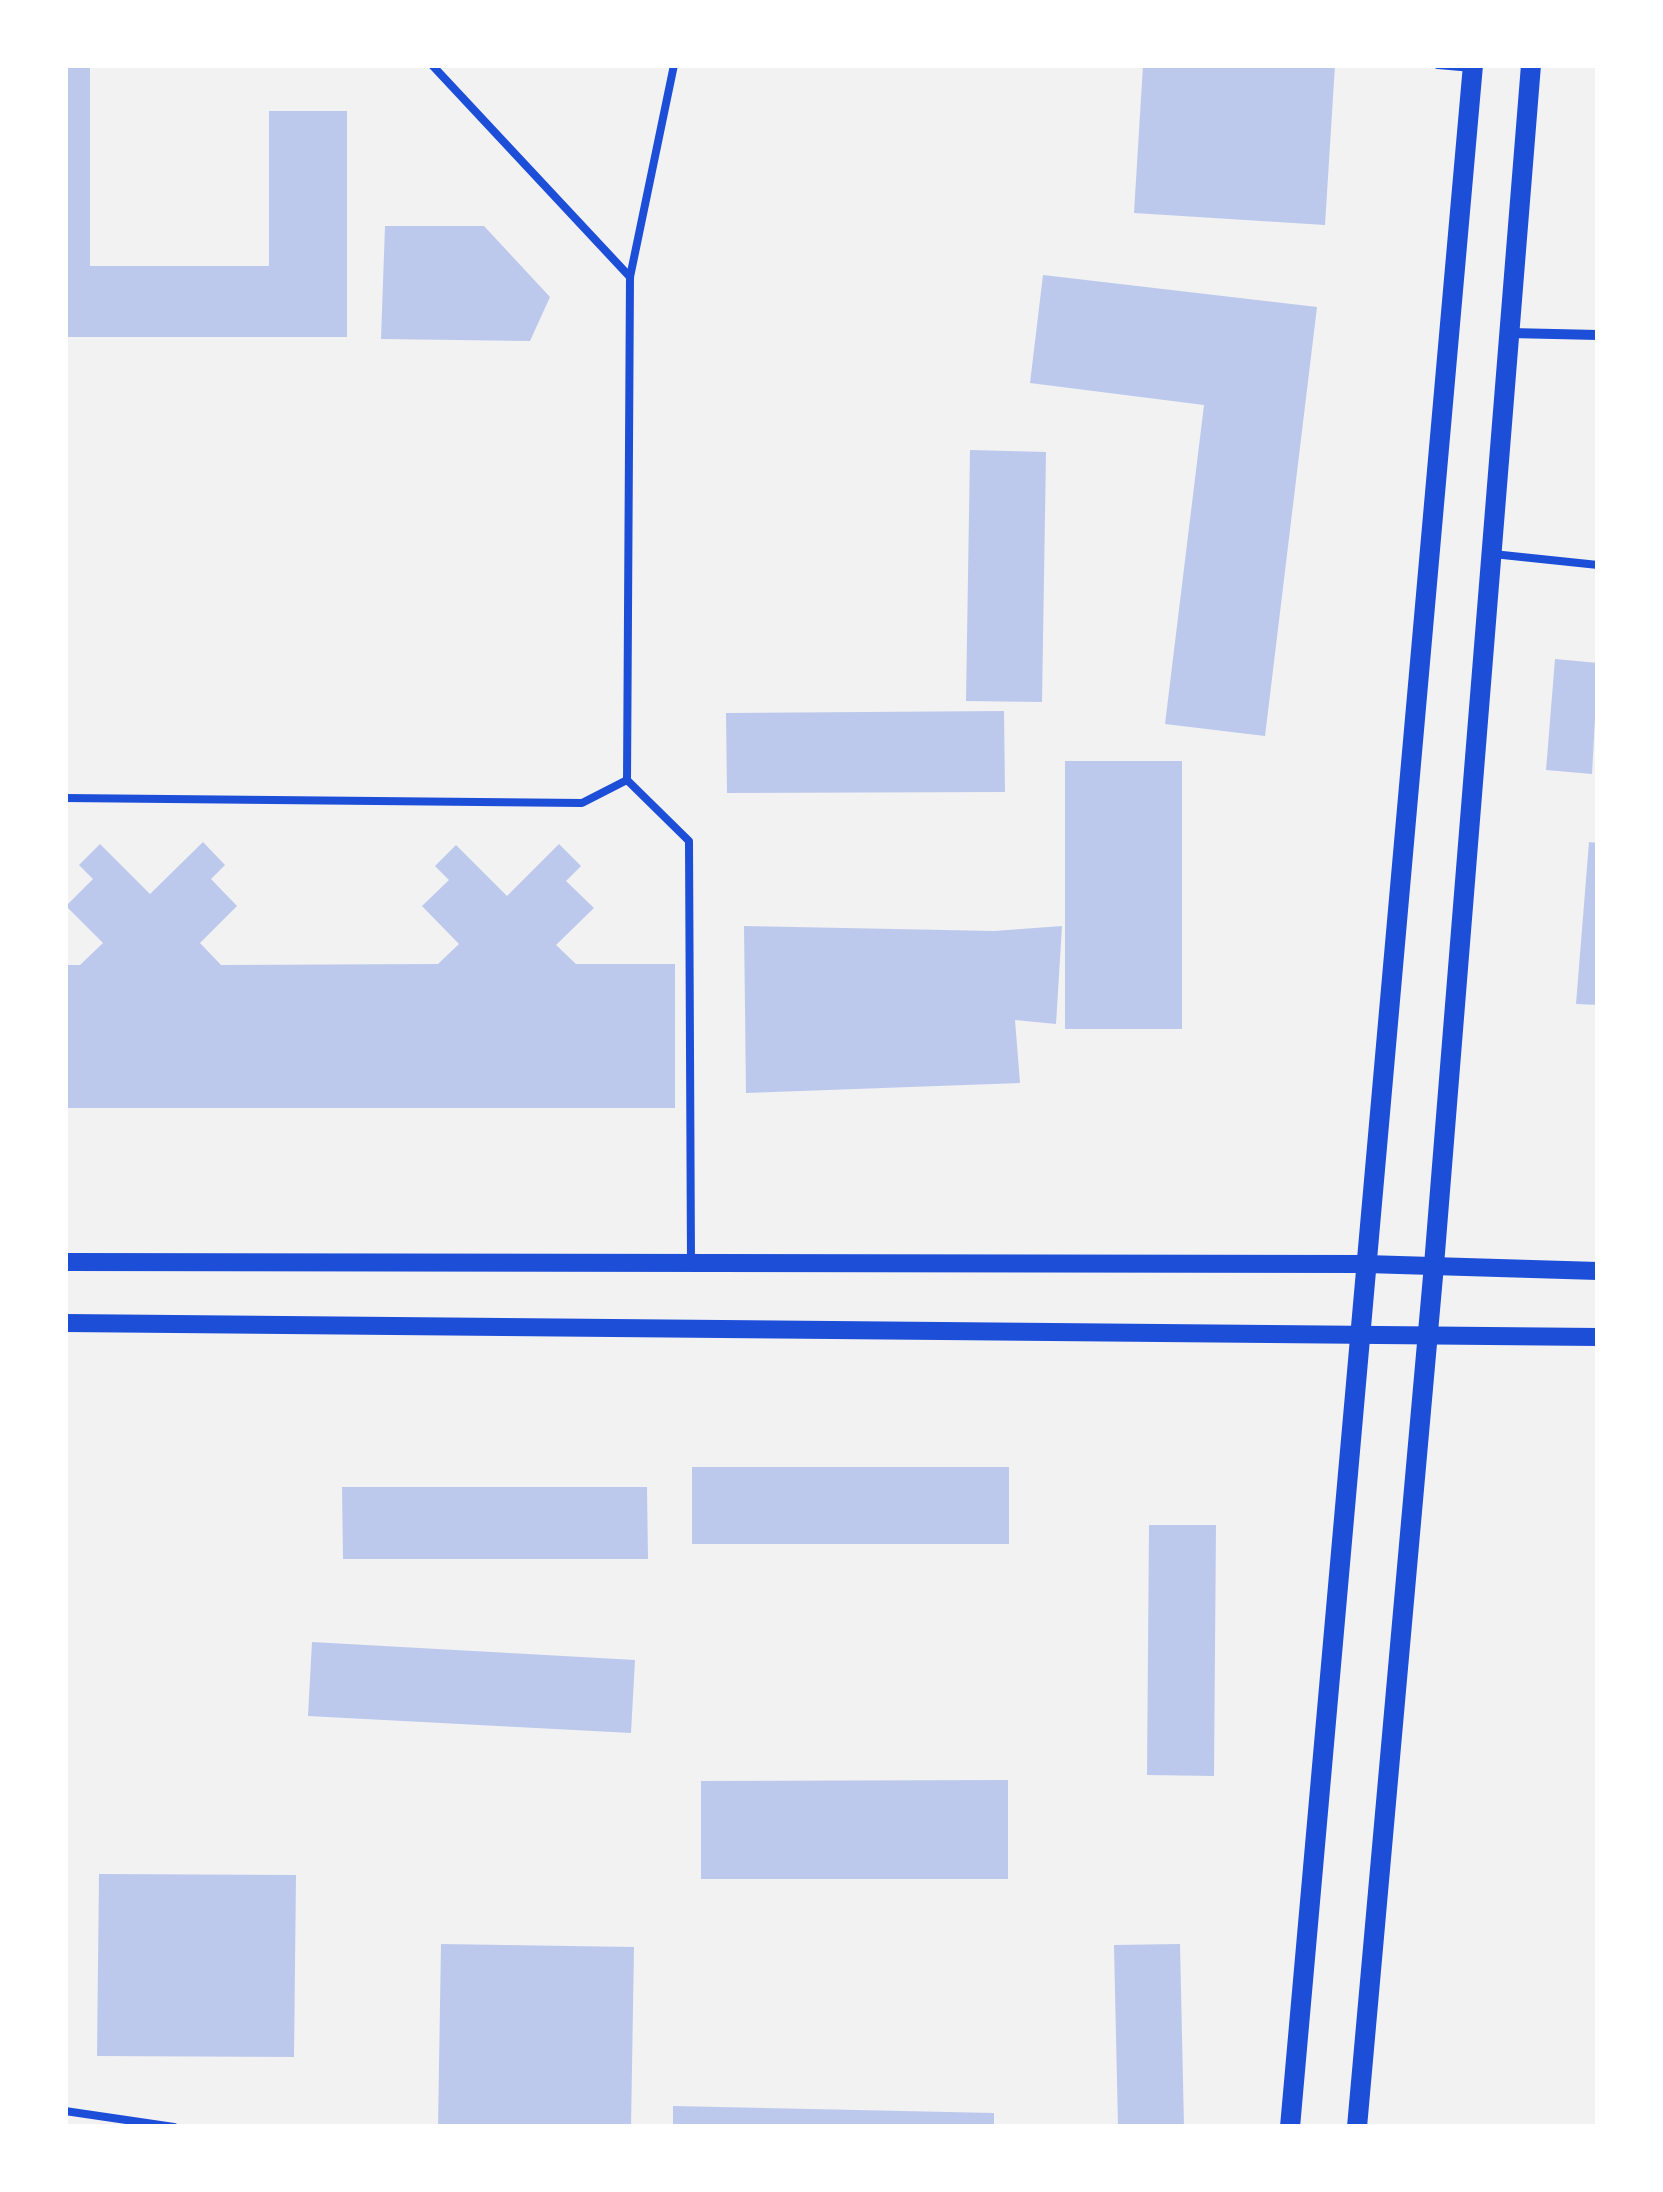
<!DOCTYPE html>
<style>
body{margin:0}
#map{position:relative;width:1663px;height:2192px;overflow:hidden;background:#f2f2f2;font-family:"Golos Text",sans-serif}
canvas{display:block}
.frame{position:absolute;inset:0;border:68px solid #fff;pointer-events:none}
</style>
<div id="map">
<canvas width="1663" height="2192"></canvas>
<div class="frame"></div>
</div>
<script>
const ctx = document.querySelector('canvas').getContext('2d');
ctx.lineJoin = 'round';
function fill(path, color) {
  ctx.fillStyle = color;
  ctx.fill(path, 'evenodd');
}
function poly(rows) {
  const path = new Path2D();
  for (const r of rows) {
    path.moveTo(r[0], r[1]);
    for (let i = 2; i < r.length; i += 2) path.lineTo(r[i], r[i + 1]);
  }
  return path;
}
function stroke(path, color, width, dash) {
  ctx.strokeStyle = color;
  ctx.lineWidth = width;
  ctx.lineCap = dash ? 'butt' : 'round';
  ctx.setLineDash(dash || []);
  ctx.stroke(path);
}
const building = poly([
 [65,65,90,65,90,266,269,266,269,111,347,111,347,337,65,337],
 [1143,65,1335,65,1325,225,1134,213],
 [385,226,484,226,550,297,530,341,381,339],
 [1043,275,1317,307,1265,736,1165,724,1204,405,1030,383],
 [970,450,1046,452,1042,702,966,701],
 [1555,659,1598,663,1592,774,1546,770],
 [1004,711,1005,792,727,793,726,713],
 [1065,761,1182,761,1182,1029,1065,1029],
 [203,842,225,865,211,879,237,906,200,943,221,965,438,964,459,944,422,906,449,880,435,866,456,845,507,896,559,844,581,866,566,881,594,908,556,945,576,964,675,964,675,1108,65,1108,65,965,80,965,103,943,66,906,93,879,79,865,100,844,150,894],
 [1589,842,1598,843,1598,1005,1576,1004],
 [744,926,994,931,1062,926,1056,1024,1015,1020,1020,1083,746,1093],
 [692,1467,1009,1467,1009,1544,692,1544],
 [342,1487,647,1487,648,1559,343,1559],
 [1149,1525,1216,1525,1214,1776,1147,1775],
 [312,1642,635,1660,631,1733,308,1716],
 [1008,1780,1008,1879,701,1879,701,1781],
 [99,1874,296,1875,294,2057,97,2056],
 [441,1944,634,1947,631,2127,438,2127],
 [1180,1944,1184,2127,1118,2127,1114,1945],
 [673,2106,994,2113,994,2127,673,2127]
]);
const service = poly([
 [432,65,630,277],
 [674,65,630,277,627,780,689,841,691,1262],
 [1438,65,1472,68],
 [1493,554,1598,565],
 [65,798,582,803,627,780],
 [65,2111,174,2127]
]);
const minor = poly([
 [1510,333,1598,335]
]);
const tertiary = poly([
 [65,1262,1366,1264,1598,1271],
 [65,1323,1598,1337]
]);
const secondary = poly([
 [1290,2127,1473,65],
 [1357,2127,1434,1265,1531,65]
]);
fill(building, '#bdc9ec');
stroke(service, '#1d4ed8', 8);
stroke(minor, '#1d4ed8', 10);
stroke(tertiary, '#1d4ed8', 18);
stroke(secondary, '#1d4ed8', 20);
</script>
